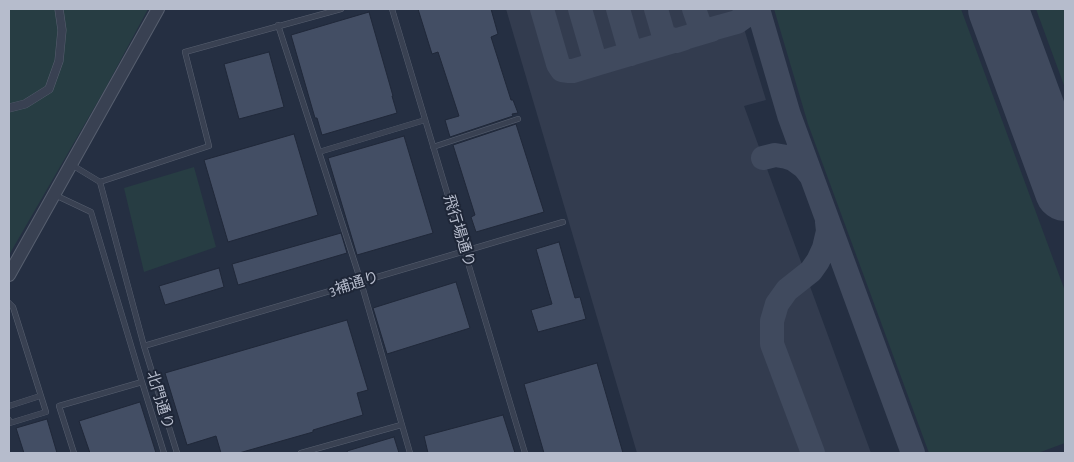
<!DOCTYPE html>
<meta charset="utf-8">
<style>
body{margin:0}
#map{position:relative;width:1074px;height:462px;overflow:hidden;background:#252f42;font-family:"Alegreya Sans",sans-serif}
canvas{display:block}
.frame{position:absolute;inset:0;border:10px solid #b6bccc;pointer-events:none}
</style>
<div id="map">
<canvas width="1074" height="462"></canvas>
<div class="frame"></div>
</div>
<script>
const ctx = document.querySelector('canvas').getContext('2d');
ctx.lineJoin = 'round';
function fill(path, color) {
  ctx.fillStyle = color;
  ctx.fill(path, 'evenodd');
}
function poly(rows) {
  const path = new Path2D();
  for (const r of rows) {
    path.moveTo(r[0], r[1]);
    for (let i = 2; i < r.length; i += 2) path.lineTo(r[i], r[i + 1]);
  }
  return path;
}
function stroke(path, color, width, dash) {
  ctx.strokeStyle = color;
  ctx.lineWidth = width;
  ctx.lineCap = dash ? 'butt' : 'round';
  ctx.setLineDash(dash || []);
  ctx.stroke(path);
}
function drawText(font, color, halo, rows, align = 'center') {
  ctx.font = font + ' "Alegreya Sans","Noto Sans JP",sans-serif';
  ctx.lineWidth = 4;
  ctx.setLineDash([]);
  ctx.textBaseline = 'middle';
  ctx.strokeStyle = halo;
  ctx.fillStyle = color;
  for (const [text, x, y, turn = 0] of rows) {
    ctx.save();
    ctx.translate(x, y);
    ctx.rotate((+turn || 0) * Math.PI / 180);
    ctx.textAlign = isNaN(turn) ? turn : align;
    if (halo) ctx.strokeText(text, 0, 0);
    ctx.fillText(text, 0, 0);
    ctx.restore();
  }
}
const airport = poly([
 [506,9,738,9,766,100,744,106,871,453,637,453]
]);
const green = poly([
 [9,9,148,9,105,89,9,255],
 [774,9,961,9,1065,291,1065,443,1038,453,929,453,808,124],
 [1036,9,1065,9,1065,88],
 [194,167,216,247,144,272,124,188]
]);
const taxiway = poly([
 [542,9,558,64,562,70,569,71,573,71,596,64],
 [580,9,596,64,711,30],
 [618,9,631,54],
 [656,9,663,33,666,37,676,41,685,38],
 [694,9,700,26,708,30,737,22,744,17,750,9],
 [758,9,789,115,913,453],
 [763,158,775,155,787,157,793,159,804,167,811,176],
 [813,453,772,344,772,321,777,304,787,290,811,271,818,261,824,248,828,231,827,222]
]);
const runway = poly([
 [998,9,1065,191]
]);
const building = poly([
 [418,9,491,9,498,34,491,37,511,100,513,100,518,113,512,114,513,116,450,137,445,120,459,116,438,52,432,54,418,9],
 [369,12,393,96,392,96,397,113,322,135,317,118,315,118,291,35,369,12],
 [269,52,284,107,239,119,224,64,269,52],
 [516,124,544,212,476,232,471,217,475,215,453,145,516,124],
 [294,134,318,215,228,242,204,160,294,134],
 [404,136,433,233,357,255,328,158,404,136],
 [341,233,347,253,238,285,232,264,341,233],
 [559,242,575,298,580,297,586,319,538,332,531,310,552,304,536,249,559,242],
 [219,268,224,287,165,305,159,286,219,268],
 [456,282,470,328,387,354,373,308,456,282],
 [347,320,368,390,357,393,363,415,313,430,313,432,239,453,221,453,216,436,187,445,165,373,347,320],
 [597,363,623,453,544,453,524,384,597,363],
 [140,402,156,453,90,453,79,421,140,402],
 [503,415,515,453,428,453,424,436,503,415],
 [47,419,57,453,24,453,16,428,47,419],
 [394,437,399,453,348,453,347,451,394,437]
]);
const service = poly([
 [392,9,525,453],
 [278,25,361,282,410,453],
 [433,147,518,119],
 [319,152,425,120],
 [72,165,100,182,144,346,177,453],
 [100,182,209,146,185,52,341,9],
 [55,195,91,212,142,382],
 [9,303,13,307,46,412,10,423,9,420],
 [144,346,563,222],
 [9,406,40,396],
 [74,453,59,406,142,382,164,453],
 [301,453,401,425]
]);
const pedestrian = poly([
 [9,108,25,104,49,89,59,61,62,30,59,9]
]);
const tertiary = poly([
 [9,275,158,9]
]);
const streetNames = [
 ["飛行場通り",459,231,73],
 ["3補通り",354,284,-17],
 ["北門通り",160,400,73]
];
fill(airport, '#333c4f');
fill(green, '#273d43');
stroke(taxiway, '#404a5e', 24);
stroke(runway, '#404a5e', 60);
fill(building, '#434e64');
stroke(building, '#202839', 1);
stroke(service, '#575f6f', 6);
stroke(pedestrian, '#575f6f', 9);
stroke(tertiary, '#575f6f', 14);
stroke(service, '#394152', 5);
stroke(pedestrian, '#394152', 8);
stroke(tertiary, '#394152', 12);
drawText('15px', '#b6bccc', '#1e2637', streetNames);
</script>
